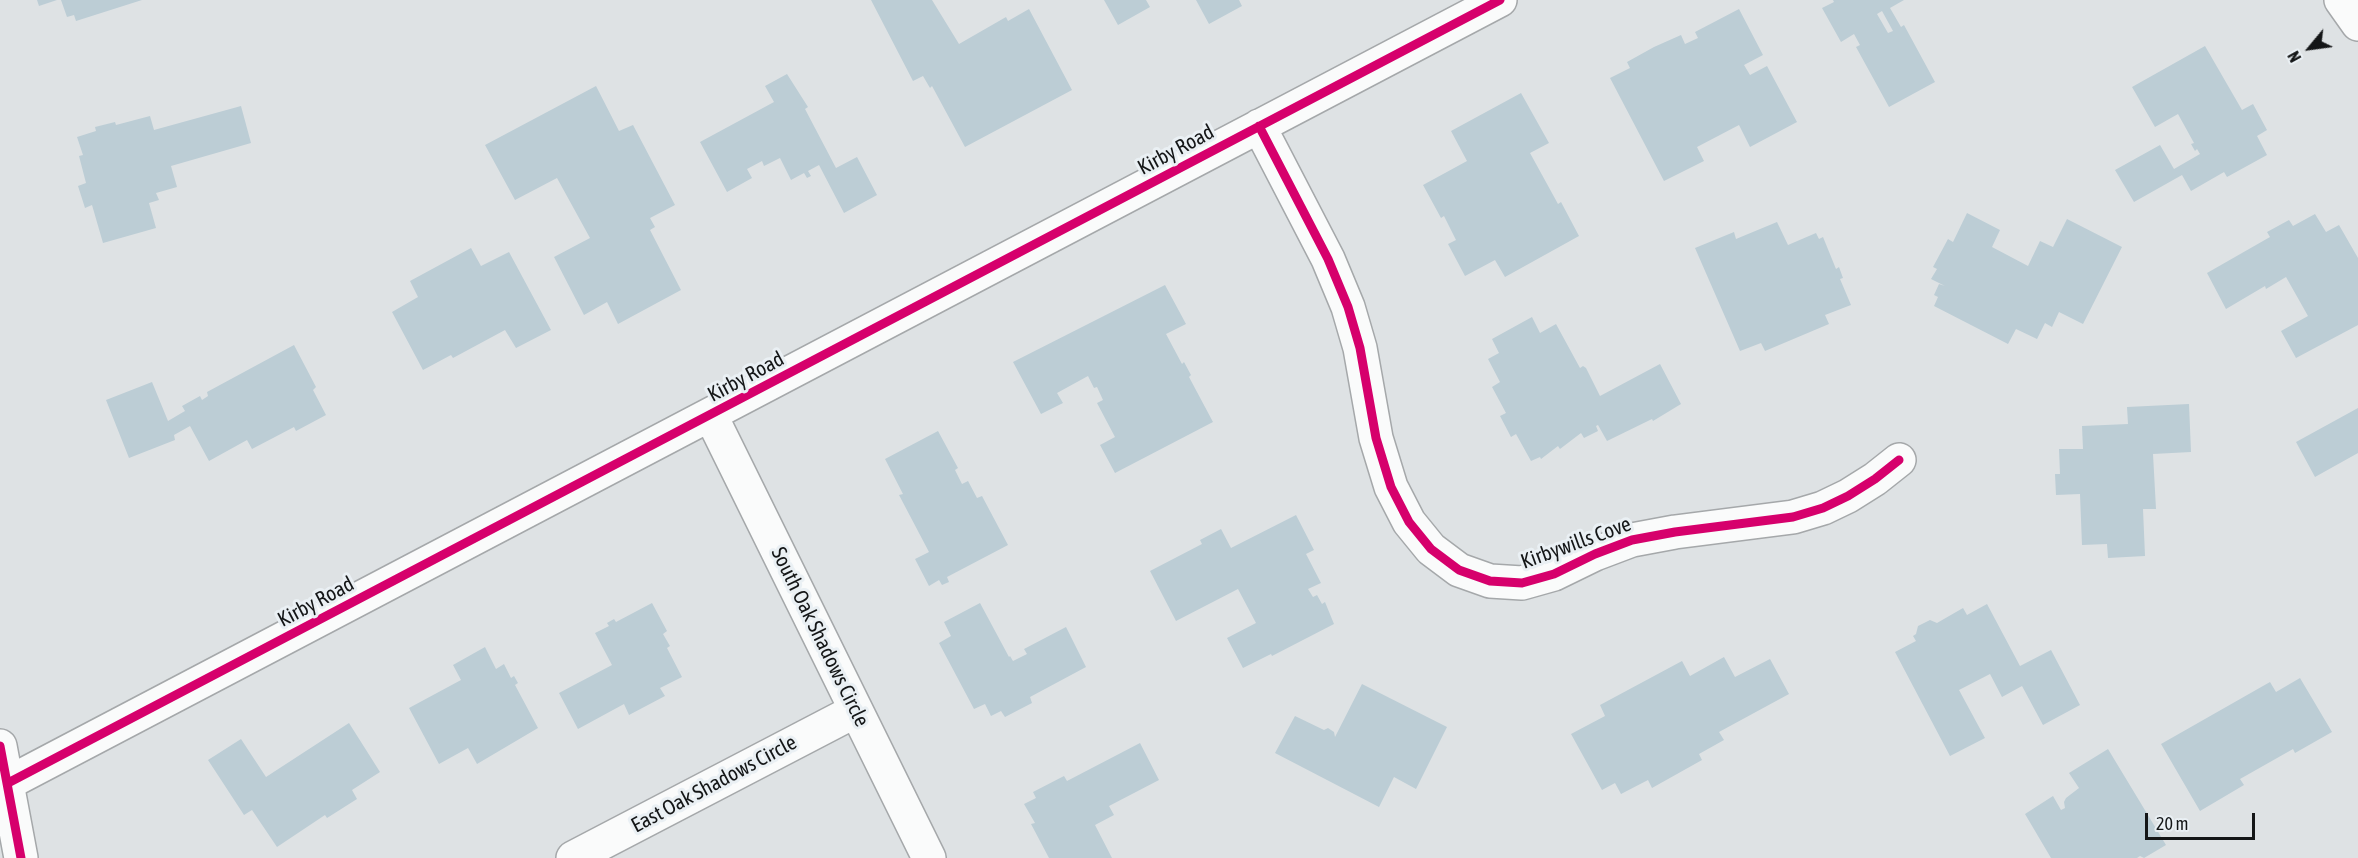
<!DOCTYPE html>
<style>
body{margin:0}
#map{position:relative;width:2358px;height:858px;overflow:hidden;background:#dee2e4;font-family:"Asap Condensed",sans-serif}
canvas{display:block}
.north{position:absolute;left:2280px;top:18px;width:60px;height:60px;-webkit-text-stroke:4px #eaf0f4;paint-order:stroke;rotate:241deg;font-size:16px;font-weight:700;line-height:24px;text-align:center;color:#141617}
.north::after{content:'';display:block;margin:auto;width:21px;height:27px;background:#141617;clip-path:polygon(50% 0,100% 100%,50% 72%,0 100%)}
.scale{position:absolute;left:2145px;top:813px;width:110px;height:27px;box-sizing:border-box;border:3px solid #141617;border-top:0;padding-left:8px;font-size:18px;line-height:21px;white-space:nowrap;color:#141617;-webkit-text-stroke:4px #eaf0f4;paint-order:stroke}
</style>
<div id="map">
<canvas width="2358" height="858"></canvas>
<div class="north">N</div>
<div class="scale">20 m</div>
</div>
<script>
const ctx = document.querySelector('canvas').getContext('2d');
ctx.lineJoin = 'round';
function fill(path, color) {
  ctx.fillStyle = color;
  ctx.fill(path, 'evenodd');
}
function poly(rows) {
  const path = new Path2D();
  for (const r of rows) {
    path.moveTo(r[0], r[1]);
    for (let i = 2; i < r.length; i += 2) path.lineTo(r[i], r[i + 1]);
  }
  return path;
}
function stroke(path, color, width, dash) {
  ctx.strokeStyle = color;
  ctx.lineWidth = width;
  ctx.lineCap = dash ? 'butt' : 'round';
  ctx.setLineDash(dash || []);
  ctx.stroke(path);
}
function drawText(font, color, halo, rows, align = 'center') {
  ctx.font = font + ' "Asap Condensed",sans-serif';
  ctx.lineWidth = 6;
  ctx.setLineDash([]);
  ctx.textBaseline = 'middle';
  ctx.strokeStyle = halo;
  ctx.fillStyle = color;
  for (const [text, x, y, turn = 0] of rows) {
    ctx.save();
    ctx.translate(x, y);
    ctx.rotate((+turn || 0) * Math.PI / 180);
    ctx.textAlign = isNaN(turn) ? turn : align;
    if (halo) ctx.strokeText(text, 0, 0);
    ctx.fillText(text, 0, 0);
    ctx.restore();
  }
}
const building = poly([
 [37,0,57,0,39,6],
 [61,0,142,0,76,21,74,15,67,17],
 [871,0,932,0,959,44,1006,17,1008,21,1029,9,1072,90,965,147,932,86,930,88,923,76,913,81],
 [1104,0,1146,0,1150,7,1118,25],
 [1196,0,1239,0,1242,6,1209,24],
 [1833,0,1904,0,1890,8,1901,27,1904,25,1935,82,1889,107,1856,47,1860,45,1854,34,1841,42,1822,8,1834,2],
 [1882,11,1893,31,1888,33,1877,14],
 [1739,9,1763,55,1744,65,1750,75,1767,66,1797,122,1750,147,1739,125,1697,147,1704,161,1664,181,1610,78,1630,68,1627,62,1654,47,1681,35,1685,44,1698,38,1695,32],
 [2205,46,2242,110,2253,104,2267,130,2257,136,2267,155,2227,177,2224,172,2191,191,2182,175,2134,202,2115,170,2160,145,2174,169,2200,154,2197,149,2195,151,2191,144,2194,143,2178,114,2155,127,2132,87],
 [787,74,808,107,805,109,836,168,857,157,877,195,844,213,819,165,808,171,811,176,807,178,804,173,791,180,780,158,764,166,762,161,747,169,752,178,727,192,700,142,774,102,765,86],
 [596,86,619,131,633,125,675,205,650,218,655,227,650,230,681,290,618,324,607,302,584,315,554,257,590,238,557,178,515,200,485,145],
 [1521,93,1549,143,1530,153,1558,204,1561,202,1579,236,1505,277,1495,260,1465,276,1448,244,1456,240,1444,216,1441,218,1423,185,1467,161,1451,131],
 [241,106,251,143,171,166,177,187,156,193,159,200,149,203,156,228,103,243,92,205,85,208,78,186,86,183,79,156,83,155,77,137,96,131,95,127,115,122,116,125,150,116,154,130],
 [1967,213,2000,230,1992,247,2028,266,2040,241,2053,247,2067,219,2122,247,2083,324,2059,312,2052,327,2045,323,2037,339,2016,329,2008,344,1934,306,1938,297,1934,295,1939,284,1945,286,1931,279,1937,269,1933,267,1948,239,1953,242],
 [2315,214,2326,232,2339,225,2358,258,2358,325,2296,358,2281,331,2308,316,2286,277,2266,289,2265,286,2226,309,2207,273,2270,237,2267,232,2289,220,2293,226],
 [1777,222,1788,245,1816,233,1819,239,1823,237,1836,269,1839,267,1843,278,1840,279,1851,305,1825,315,1829,324,1765,351,1761,343,1740,351,1695,248,1734,232,1736,239],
 [471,248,481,266,509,252,551,330,516,348,505,330,453,358,451,355,423,370,392,312,418,297,410,281],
 [1165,285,1186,324,1166,334,1182,364,1184,362,1191,375,1189,377,1213,422,1115,473,1100,445,1115,437,1097,403,1103,400,1097,387,1094,388,1088,376,1057,393,1063,403,1041,414,1013,362],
 [1532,317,1540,333,1556,324,1580,368,1583,366,1586,368,1600,396,1660,364,1681,404,1653,421,1652,419,1607,441,1598,425,1596,426,1598,431,1584,438,1581,433,1560,449,1558,446,1541,459,1540,457,1531,461,1516,434,1511,437,1500,416,1506,413,1492,387,1500,382,1488,359,1499,353,1492,339],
 [294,345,316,387,313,390,326,415,296,431,294,427,252,449,247,440,209,461,190,426,174,435,175,440,129,458,106,400,152,382,168,421,185,411,182,406,200,396,202,400,208,396,207,392],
 [2189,404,2191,452,2153,454,2156,509,2143,509,2145,556,2108,558,2107,544,2082,545,2080,494,2056,495,2055,474,2060,474,2059,449,2083,449,2082,426,2128,424,2127,407],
 [2358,408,2358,453,2315,477,2296,442],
 [938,431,958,468,955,470,962,484,968,481,977,498,982,496,1008,545,947,577,949,582,942,585,939,580,929,586,915,559,929,552,899,495,903,494,885,459],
 [1296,515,1314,550,1306,554,1321,583,1308,589,1313,597,1317,595,1322,604,1325,602,1334,624,1272,656,1271,654,1243,668,1227,638,1256,623,1238,589,1176,621,1150,571,1202,544,1200,540,1221,529,1231,548],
 [652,603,667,631,663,634,670,646,667,648,682,677,660,688,665,696,629,715,624,704,578,729,559,693,612,665,595,633,609,626,607,623,614,619,616,622],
 [980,603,1009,657,1010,656,1013,661,1027,654,1024,649,1066,627,1086,667,1030,697,1032,703,1005,717,1001,711,991,716,985,704,974,709,939,643,951,636,944,622],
 [1987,604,2020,666,2051,650,2080,705,2043,725,2022,686,2002,697,1990,674,1959,690,1985,738,1950,756,1895,652,1916,641,1913,636,1916,634,1918,626,1930,620,1937,623,1963,608,1967,615],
 [485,647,496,669,504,664,511,678,514,676,518,683,515,685,538,728,477,764,468,748,439,764,409,708,461,680,453,665],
 [1724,657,1735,677,1770,659,1789,694,1719,732,1724,740,1699,754,1702,760,1652,788,1648,780,1621,794,1615,783,1602,790,1571,734,1605,716,1600,705,1682,661,1690,676],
 [2300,678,2332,732,2295,753,2293,749,2240,779,2244,785,2200,811,2161,744,2270,682,2276,692],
 [1362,684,1447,727,1416,789,1394,777,1379,807,1275,753,1295,716,1324,730,1328,728,1334,732,1335,737],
 [349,723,380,772,352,790,357,799,327,818,325,815,277,847,252,810,244,815,208,760,241,739,266,777],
 [1140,743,1159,780,1109,806,1114,815,1095,825,1112,858,1049,858,1031,824,1035,823,1024,804,1036,798,1033,792,1064,776,1067,781],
 [2108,749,2166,845,2144,858,2140,856,2137,858,2051,858,2025,814,2053,796,2061,810,2065,808,2064,802,2066,798,2079,788,2069,773]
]);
const street = poly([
 [2341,0,2358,24],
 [1259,126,1328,259,1348,307,1360,348,1376,438,1391,487,1409,522,1431,549,1459,570,1490,581,1522,583,1554,574,1595,554,1632,540,1675,532,1793,517,1823,508,1848,496,1875,479,1899,460],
 [711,416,929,858],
 [8,783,1500,0],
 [573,858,855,711]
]);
const secondary = poly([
 [0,746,21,858]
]);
const cycleway = poly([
 [1259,126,1328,259,1348,307,1360,348,1376,438,1391,487,1409,522,1431,549,1459,570,1490,581,1522,583,1554,574,1595,554,1632,540,1675,532,1793,517,1823,508,1848,496,1875,479,1899,460],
 [0,746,21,858],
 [8,783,1500,0]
]);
const streetNames = [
 ["Kirby Road",1176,150,-28],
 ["Kirby Road",746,377,-28],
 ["Kirbywills Cove",1576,543,-20],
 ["Kirby Road",316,602,-28],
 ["South Oak Shadows Circle",820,637,64],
 ["East Oak Shadows Circle",714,784,-28]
];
fill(building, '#bccdd5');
stroke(street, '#a5a8aa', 36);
stroke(secondary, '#a5a8aa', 36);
stroke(street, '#fafbfb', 33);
stroke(secondary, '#fafbfb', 33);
stroke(cycleway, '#d6006c', 9);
drawText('21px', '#141617', '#eaf0f4', streetNames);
</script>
